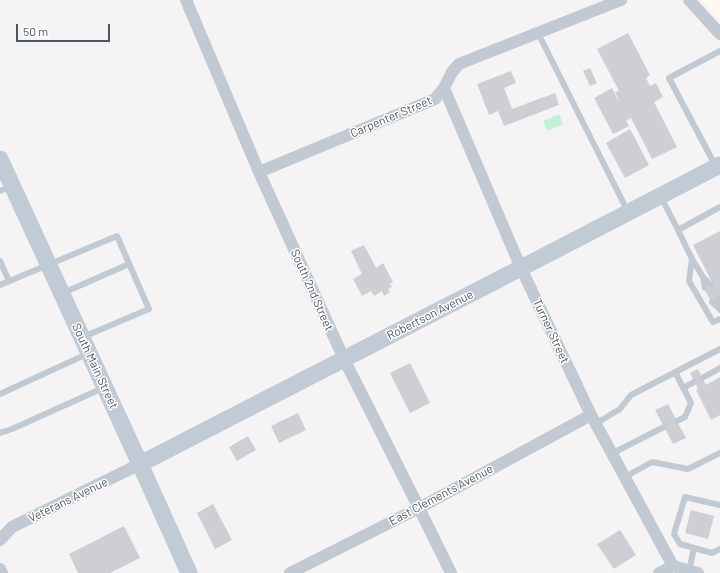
<!DOCTYPE html>
<style>
body{margin:0}
#map{position:relative;width:720px;height:573px;overflow:hidden;background:#f5f3f3;font-family:Barlow,sans-serif}
canvas{display:block}
.scale{position:absolute;left:16px;top:24px;width:94px;height:18px;box-sizing:border-box;border:2px solid #4a5661;border-top:0;padding-left:5px;font-size:12px;line-height:14px;white-space:nowrap;color:#4a5661;-webkit-text-stroke:3px #fff;paint-order:stroke}
</style>
<div id="map">
<canvas width="720" height="573"></canvas>
<div class="scale">50 m</div>
</div>
<script>
const ctx = document.querySelector('canvas').getContext('2d');
ctx.lineJoin = 'round';
function fill(path, color) {
  ctx.fillStyle = color;
  ctx.fill(path, 'evenodd');
}
function poly(rows) {
  const path = new Path2D();
  for (const r of rows) {
    path.moveTo(r[0], r[1]);
    for (let i = 2; i < r.length; i += 2) path.lineTo(r[i], r[i + 1]);
  }
  return path;
}
function stroke(path, color, width, dash) {
  ctx.strokeStyle = color;
  ctx.lineWidth = width;
  ctx.lineCap = dash ? 'butt' : 'round';
  ctx.setLineDash(dash || []);
  ctx.stroke(path);
}
function drawText(font, color, halo, rows, align = 'center') {
  ctx.font = font + ' Barlow,sans-serif';
  ctx.lineWidth = 3;
  ctx.setLineDash([]);
  ctx.textBaseline = 'middle';
  ctx.strokeStyle = halo;
  ctx.fillStyle = color;
  for (const [text, x, y, turn = 0] of rows) {
    ctx.save();
    ctx.translate(x, y);
    ctx.rotate((+turn || 0) * Math.PI / 180);
    ctx.textAlign = isNaN(turn) ? turn : align;
    if (halo) ctx.strokeText(text, 0, 0);
    ctx.fillText(text, 0, 0);
    ctx.restore();
  }
}
const commercial = poly([
 [702,0,720,0,720,20]
]);
const green = poly([
 [559,114,563,124,547,131,543,121]
]);
const building = poly([
 [628,33,650,75,646,78,650,86,656,83,663,97,654,102,677,147,652,159,631,118,626,121,629,126,613,134,594,98,612,88,618,100,619,100,615,92,619,91,597,49],
 [590,68,597,83,590,86,583,71],
 [511,71,516,83,504,88,512,109,555,93,559,105,504,126,498,111,489,115,477,84],
 [630,129,649,165,625,178,606,143],
 [720,231,720,298,711,302,704,288,713,284,693,245],
 [364,245,376,268,383,263,393,282,390,283,392,287,388,289,390,292,384,296,382,291,374,296,371,291,362,296,353,279,362,274,351,251],
 [410,363,430,403,410,413,390,373],
 [698,369,706,385,720,377,720,415,711,420,696,390,698,389,690,373],
 [668,404,686,438,673,444,655,410],
 [298,413,306,430,279,443,271,426],
 [248,436,256,450,237,461,229,447],
 [213,504,232,540,215,549,197,513],
 [691,510,714,516,708,539,685,533],
 [124,526,140,558,110,573,78,573,69,554],
 [620,530,636,555,614,569,597,544]
]);
const lane = poly([
 [538,33,628,212],
 [715,165,669,78,720,51],
 [0,191,11,186],
 [661,197,678,230,720,207],
 [678,230,692,259,689,281,713,322,720,319],
 [692,259,703,277,705,288],
 [0,261,9,281],
 [703,277,711,285],
 [0,285,117,236,149,309,83,337],
 [63,293,129,264],
 [718,299,720,310],
 [712,302,720,309],
 [675,372,691,403,685,417,677,421],
 [702,378,720,368],
 [683,388,694,382],
 [0,394,87,354],
 [595,424,620,409,631,395,720,349],
 [0,433,12,429,103,388],
 [611,454,664,427],
 [625,477,652,462,688,469,720,453],
 [720,505,685,497,674,534,680,544,712,553,720,549],
 [689,571,694,548]
]);
const street = poly([
 [186,0,259,172,344,359,419,508,451,573],
 [689,0,720,34],
 [444,88,521,268,591,415,673,566],
 [259,172,435,99,444,88,452,72,459,64,621,0],
 [0,540,12,527,140,464],
 [0,569,2,573],
 [290,573,419,508,591,415],
 [659,573,673,566,698,573]
]);
const secondary = poly([
 [0,159,140,464,189,573],
 [140,464,521,268,720,165]
]);
const streetNames = [
 ["Carpenter Street",391,117,-23],
 ["South 2nd Street",312,290,66],
 ["Robertson Avenue",430,315,-27],
 ["Turner Street",551,331,65],
 ["South Main Street",95,366,65],
 ["East Clements Avenue",441,495,-28],
 ["Veterans Avenue",68,500,-26]
];
fill(commercial, '#fdf9ef');
fill(green, '#c3f1d5');
fill(building, '#cdcfd5');
stroke(lane, '#c1cad2', 6);
stroke(street, '#c1cad2', 12);
stroke(secondary, '#c1cbd6', 17);
drawText('12px', '#4a5661', '#fff', streetNames);
</script>
